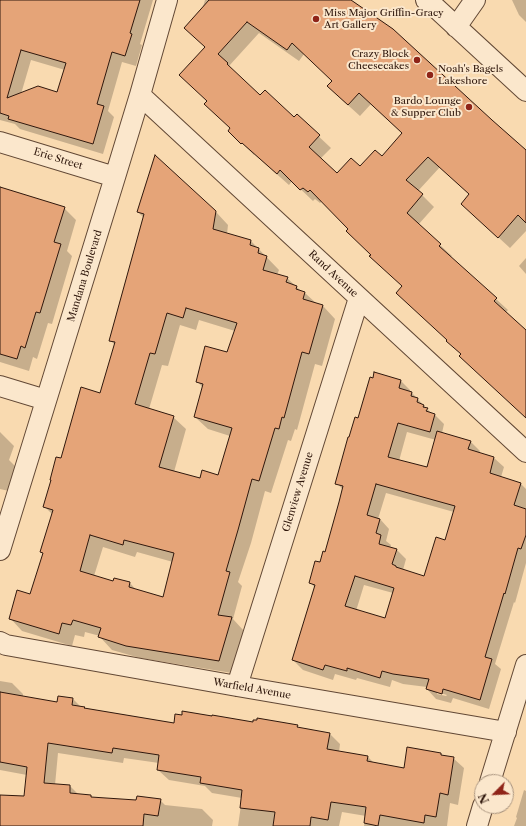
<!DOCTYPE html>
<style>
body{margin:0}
#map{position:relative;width:526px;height:826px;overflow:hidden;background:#f9dab0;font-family:"Libre Caslon Text",serif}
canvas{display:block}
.north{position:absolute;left:474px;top:774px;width:40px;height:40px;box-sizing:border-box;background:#fbe7cc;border:1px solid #a9947f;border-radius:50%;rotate:246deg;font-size:11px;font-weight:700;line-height:16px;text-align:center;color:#2f170c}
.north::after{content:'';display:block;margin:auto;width:14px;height:18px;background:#8f2418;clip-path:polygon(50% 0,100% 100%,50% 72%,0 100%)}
</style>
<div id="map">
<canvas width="526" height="826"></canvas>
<div class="north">N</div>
</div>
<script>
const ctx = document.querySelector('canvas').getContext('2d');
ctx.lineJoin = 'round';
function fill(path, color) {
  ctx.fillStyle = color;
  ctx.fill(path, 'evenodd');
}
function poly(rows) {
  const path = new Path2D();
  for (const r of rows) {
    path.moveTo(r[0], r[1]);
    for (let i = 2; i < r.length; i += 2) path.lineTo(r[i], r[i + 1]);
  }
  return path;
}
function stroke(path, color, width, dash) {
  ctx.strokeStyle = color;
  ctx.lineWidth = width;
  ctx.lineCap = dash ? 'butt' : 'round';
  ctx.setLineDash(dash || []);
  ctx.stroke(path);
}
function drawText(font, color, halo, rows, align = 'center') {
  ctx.font = font + ' "Libre Caslon Text",serif';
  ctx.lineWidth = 4;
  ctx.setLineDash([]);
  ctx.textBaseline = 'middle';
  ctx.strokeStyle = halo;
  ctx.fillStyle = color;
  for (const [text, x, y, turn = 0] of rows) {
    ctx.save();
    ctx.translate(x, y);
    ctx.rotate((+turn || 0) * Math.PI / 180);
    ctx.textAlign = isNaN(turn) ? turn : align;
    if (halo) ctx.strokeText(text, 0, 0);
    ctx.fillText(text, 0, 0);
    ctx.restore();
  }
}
const shadow = poly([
 [0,0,153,0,140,44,142,45,136,66,122,62,108,111,114,117,103,154,20,129,15,124,0,120],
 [31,60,65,70,58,93,21,94],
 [205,0,350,0,526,152,526,231,510,248,462,204,470,195,440,167,418,191,434,207,418,225,452,256,450,257,496,299,508,310,505,313,526,331,526,417,462,355,403,287,372,255,349,229,322,201,320,203,315,199,313,201,292,181,289,185,254,154,254,155,241,142,231,129,208,101,206,48,202,10],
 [259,33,299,61,304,54,333,81,340,98,360,116,371,104,403,134,382,157,360,167,337,175,320,159,331,148,297,116,294,119,260,97,229,66],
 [512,0,526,0,526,22,519,15],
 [0,188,64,208,76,220,67,251,72,256,52,324,48,323,37,359,33,357,29,371,0,362],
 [138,212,216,212,228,225,227,234,251,241,279,270,277,275,287,278,301,291,305,293,317,304,323,306,335,319,322,366,315,364,297,430,295,429,291,441,288,440,271,493,265,491,251,543,238,582,242,586,233,619,244,631,232,673,140,658,112,650,100,637,100,636,85,632,84,637,75,635,72,646,22,631,10,618,31,596,43,553,41,552,52,514,44,506,62,460,101,394,115,345,110,340,144,218],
 [199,320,235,331,227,353,197,381,203,388,195,417,208,429,230,436,218,476,201,479,174,472,186,429,173,417,149,409,162,365,168,366,180,325,196,330],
 [103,547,135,557,137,552,173,562,163,598,137,591,130,583,115,579,114,582,94,576],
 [526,258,526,274,519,266],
 [401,381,410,390,410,392,412,393,432,414,435,415,444,424,442,433,470,441,480,451,479,453,494,458,504,467,501,477,520,483,526,489,526,507,525,510,526,510,526,563,515,603,514,602,495,664,501,669,489,709,453,698,451,703,436,699,427,689,427,687,403,684,392,680,390,687,357,678,356,680,335,674,333,680,303,670,293,660,315,588,310,582,326,553,343,490,337,483,359,419],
 [407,432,436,440,427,469,399,461],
 [386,493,454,512,445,541,425,577,403,570,406,559,396,549,390,548,391,545,386,541,389,529,380,519,378,519],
 [364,585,393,593,385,620,356,611],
 [437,692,447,695,446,696,437,694],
 [0,432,14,446,9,460,16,467,9,491,0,489,0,491],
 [0,681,12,683,23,694,23,697,58,703,73,699,81,707,84,708,86,709,174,724,254,723,297,726,300,729,330,734,340,744,339,752,368,757,375,764,405,769,441,754,443,756,453,758,464,768,458,805,450,803,447,826,364,826,366,816,342,812,339,826,238,826,242,798,212,793,205,786,169,780,158,770,159,763,124,758,123,763,58,753,55,785,70,786,79,795,91,796,93,798,137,801,160,800,165,805,202,809,213,820,212,826,0,826,0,796,25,797,27,775,0,770],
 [524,790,526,791,526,826,514,826,517,818,516,817]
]);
const building = poly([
 [0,0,140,0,130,33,132,34,125,56,112,52,97,104,104,106,93,144,8,119,9,116,0,113,0,0],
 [21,50,66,63,57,92,38,86,7,98,21,50],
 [209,0,351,0,393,29,492,120,526,150,526,223,518,215,498,238,461,204,469,194,428,157,406,180,423,194,407,213,441,244,439,246,497,298,494,301,526,330,526,418,459,356,461,354,446,341,447,340,396,293,402,286,369,256,371,255,346,231,348,229,310,190,308,192,303,188,300,190,280,170,277,174,242,143,241,144,228,131,230,128,204,104,207,101,179,75,205,47,184,28,209,0],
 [247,22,287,50,292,43,332,81,327,86,348,105,359,93,402,133,382,156,375,150,360,166,351,158,337,173,309,147,320,135,297,114,294,117,265,90,260,95,227,64,228,63,218,54,247,22],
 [155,155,216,211,213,229,251,240,250,245,259,248,258,253,267,256,263,270,288,277,286,282,297,286,296,289,305,292,303,299,323,305,309,354,302,352,284,418,282,417,279,429,275,428,259,481,252,479,238,530,226,571,230,572,218,615,232,617,219,661,126,646,98,637,101,628,73,620,71,625,62,623,59,634,9,619,17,590,30,594,43,553,40,552,53,510,43,507,51,480,50,480,56,457,61,458,81,387,100,393,115,342,109,341,144,214,137,212,155,155],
 [186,308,237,323,227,352,205,346,196,382,203,384,194,417,232,428,218,475,202,470,200,478,159,467,174,416,135,404,150,353,155,354,167,313,183,318,186,308],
 [90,535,123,545,124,540,174,553,163,597,129,587,130,582,114,578,113,581,80,571,90,535],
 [0,187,65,207,54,242,61,244,40,313,36,312,25,348,21,346,17,359,0,354,0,187],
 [374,372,401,380,399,388,412,392,411,396,418,398,417,402,424,405,423,407,428,408,426,411,435,414,430,432,398,423,388,457,427,467,437,431,471,441,468,449,494,457,490,473,521,483,514,505,526,509,526,535,521,549,518,548,505,594,504,593,485,657,492,659,480,700,443,689,442,694,426,689,429,679,393,674,382,671,380,678,347,668,347,671,325,665,323,670,292,660,315,585,309,583,315,561,320,562,323,551,325,552,339,502,343,486,335,484,348,437,349,437,355,417,358,418,370,377,373,378,374,372],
 [376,484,455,506,445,540,436,537,424,576,396,567,396,566,392,564,397,549,379,544,381,535,376,533,380,519,367,515,376,484],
 [355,576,394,588,385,618,345,606,355,576],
 [0,692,57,702,58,696,73,698,72,705,85,707,84,708,174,723,175,714,182,715,182,711,212,716,212,715,253,722,253,720,257,720,257,718,298,725,297,727,330,733,327,749,368,756,367,761,404,768,407,747,441,753,441,755,454,757,448,795,440,793,436,817,425,815,424,823,380,815,378,826,364,823,366,807,331,802,328,820,311,817,310,826,273,826,275,812,240,808,242,790,200,783,201,777,157,770,159,755,113,748,112,753,48,743,44,783,70,785,70,793,91,795,91,797,136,800,137,796,161,799,158,816,144,814,143,826,0,826,0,795,24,796,27,767,0,762,0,692]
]);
const minor = poly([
 [426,0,436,8,526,91],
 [456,27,475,0],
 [140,95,526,452],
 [0,142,115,177],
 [0,386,46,400],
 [0,550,115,177,140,95,167,0],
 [0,642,6,645,237,686,506,732],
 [237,686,359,298],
 [490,782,526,665],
 [477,826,483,806]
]);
const markers = [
 [316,19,4,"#8f2418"],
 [417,60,4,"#8f2418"],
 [430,75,4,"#8f2418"],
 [469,107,4,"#8f2418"]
];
const poiNames = [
 ["Miss Major Griffin-Gracy",324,13],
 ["Art Gallery",324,25],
 ["Crazy Block",409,54,"right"],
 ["Cheesecakes",409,66,"right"],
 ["Noah's Bagels",438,69],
 ["Lakeshore",438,81],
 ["Bardo Lounge",461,101,"right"],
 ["& Supper Club",461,113,"right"]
];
const streetNames = [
 ["Erie Street",58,159,17],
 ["Rand Avenue",333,274,43],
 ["Mandana Boulevard",85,276,-73],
 ["Glenview Avenue",298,492,-73],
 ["Warfield Avenue",252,689,10]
];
fill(shadow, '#0003');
fill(building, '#e5a478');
stroke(building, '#2f170c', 1);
stroke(minor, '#624835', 22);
stroke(minor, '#fbe7cc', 20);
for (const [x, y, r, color] of markers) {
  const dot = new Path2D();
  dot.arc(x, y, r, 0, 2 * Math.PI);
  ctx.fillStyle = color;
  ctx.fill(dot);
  stroke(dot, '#fbe7cc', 1.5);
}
drawText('10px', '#2f170c', '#fbe7cc', poiNames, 'left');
drawText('10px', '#2f170c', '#fbe7cc', streetNames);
</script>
